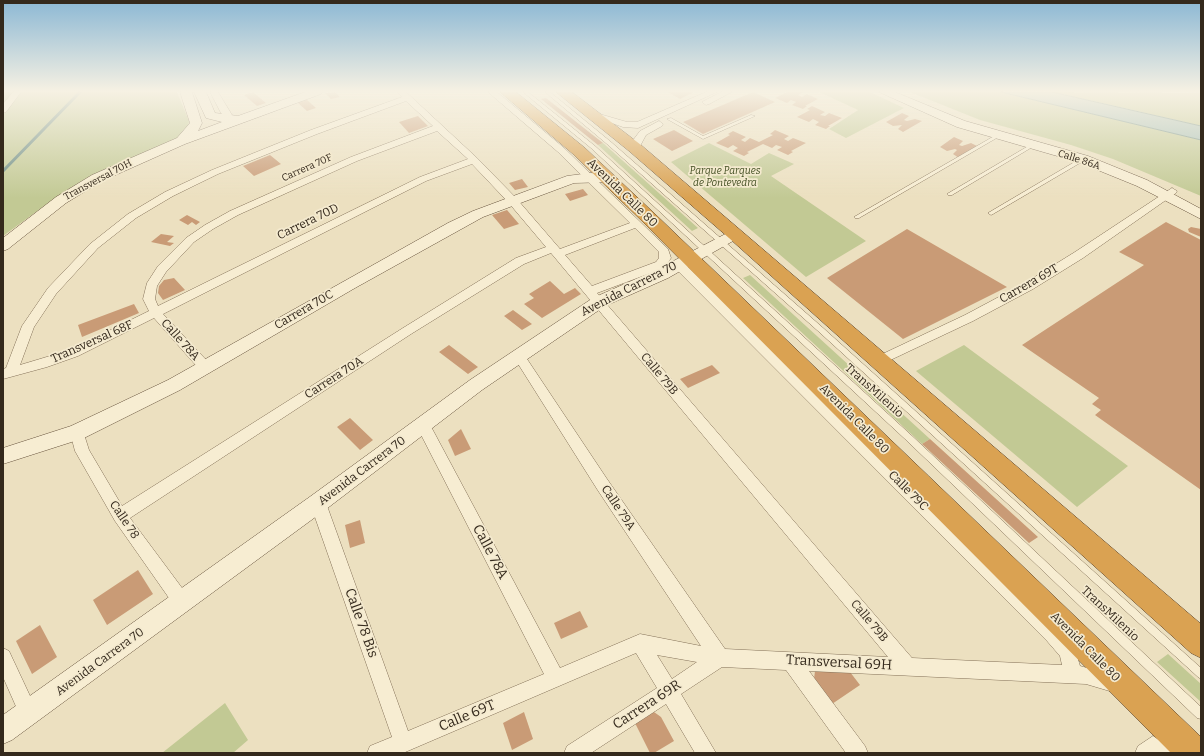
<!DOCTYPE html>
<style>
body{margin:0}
#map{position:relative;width:1204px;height:756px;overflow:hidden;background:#ece0c0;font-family:Bitter,serif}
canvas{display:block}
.frame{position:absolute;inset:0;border:4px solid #34291c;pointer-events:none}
</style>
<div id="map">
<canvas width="1204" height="756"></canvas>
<div class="frame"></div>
</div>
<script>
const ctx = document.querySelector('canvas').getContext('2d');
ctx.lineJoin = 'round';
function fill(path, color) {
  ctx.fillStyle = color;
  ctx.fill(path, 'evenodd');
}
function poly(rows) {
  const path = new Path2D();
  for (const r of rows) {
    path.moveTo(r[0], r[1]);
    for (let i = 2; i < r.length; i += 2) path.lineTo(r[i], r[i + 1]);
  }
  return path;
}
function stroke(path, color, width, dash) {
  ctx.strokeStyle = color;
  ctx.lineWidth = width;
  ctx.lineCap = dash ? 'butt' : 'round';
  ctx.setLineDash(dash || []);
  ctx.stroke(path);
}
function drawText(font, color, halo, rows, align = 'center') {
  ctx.font = font + ' Bitter,serif';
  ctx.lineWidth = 3.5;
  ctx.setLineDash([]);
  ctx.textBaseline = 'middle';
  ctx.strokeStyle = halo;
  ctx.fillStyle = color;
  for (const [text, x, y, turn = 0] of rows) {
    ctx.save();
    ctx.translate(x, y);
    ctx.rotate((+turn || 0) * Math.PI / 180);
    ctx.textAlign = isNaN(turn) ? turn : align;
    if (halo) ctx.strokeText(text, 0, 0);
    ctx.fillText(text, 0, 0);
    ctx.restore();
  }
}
const green = poly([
 [3,92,177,92,189,121,188,131,180,138,106,170,58,196,3,236],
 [819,92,870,92,904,108,846,138,829,129,858,110],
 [910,92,1001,92,1201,140,1201,196,1113,159,1071,145,980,120],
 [1052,92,1201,93,1201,126,1115,106],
 [603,143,698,228,692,231,598,145],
 [709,143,751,164,769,153,794,164,771,176,866,241,806,277,671,162],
 [750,275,930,439,922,444,743,278],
 [964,345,1128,466,1077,507,916,371],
 [1168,654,1201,684,1201,702,1157,662],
 [225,703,248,740,233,753,162,753]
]);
const water = poly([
 [1001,92,1052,92,1201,126,1201,140,1001,92]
]);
const stream = poly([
 [3,171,80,92]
]);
const building = poly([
 [253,92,266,103,257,106,244,95],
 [335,92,340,97,331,99,325,93],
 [668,92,694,92,680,99],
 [753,92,775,102,703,134,683,122],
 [787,92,803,92,798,95,802,97,807,94,818,99,805,106,807,106,803,109,792,105,796,102,791,100,787,103,775,98],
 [546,98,603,143,598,145,541,99],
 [306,99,316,108,307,111,297,102],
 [812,106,825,112,820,115,825,116,829,113,842,118,828,126,830,126,826,129,815,125,819,122,813,119,809,122,797,117,810,110,807,109],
 [902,113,909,116,904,120,907,121,915,119,922,121,903,132,898,129,902,125,893,126,886,122],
 [418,116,428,126,409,133,399,122],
 [674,130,693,141,672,151,653,139],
 [775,130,789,136,784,139,788,141,793,138,806,143,791,151,793,152,788,155,777,150,782,147,776,145,772,148,763,144,747,152,749,153,744,156,733,151,738,148,733,145,728,148,716,143,730,135,728,134,733,131,746,137,741,140,745,142,750,138,759,142,773,135,770,134],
 [954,137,963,141,959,145,962,146,971,143,977,146,959,158,953,154,957,150,955,149,947,151,940,147],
 [270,155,281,164,254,176,243,166],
 [522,179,528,187,515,190,509,183],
 [583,189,588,195,570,201,565,194],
 [507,210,519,224,504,229,492,215],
 [187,215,200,222,196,225,192,222,188,225,179,220],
 [1166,222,1201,240,1201,490,1095,415,1101,410,1092,404,1099,398,1022,345,1144,265,1119,252],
 [1191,227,1201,229,1201,237,1189,232,1188,229],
 [907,229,1007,287,903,339,827,278],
 [161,234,174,236,167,242,174,243,170,246,151,242],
 [174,278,185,290,163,300,158,293,159,286,164,280],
 [550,281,564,294,575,288,581,294,542,318,524,304,534,298,529,294],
 [134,304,139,313,82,337,78,325],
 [513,310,532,324,522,330,504,316],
 [449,345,478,367,468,374,439,352],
 [712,365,720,373,688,388,680,379],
 [350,418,373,440,360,450,337,427],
 [461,429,471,449,455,456,448,440],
 [930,439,1038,537,1029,543,922,444],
 [360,520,365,543,350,548,345,525],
 [138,570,153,594,107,625,93,600],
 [580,611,588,627,561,639,554,623],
 [40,625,57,657,32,674,16,641],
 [815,671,850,672,860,685,832,704,814,679],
 [524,712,533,739,512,750,503,723],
 [654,712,661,717,674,741,654,753,650,753,635,723]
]);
const lane = poly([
 [523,92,528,92,595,146,911,435,1201,707,1201,719,1197,718,905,439,591,148,523,92],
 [545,92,550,92,611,142,822,327,1201,668,1201,679,1198,677,818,331,607,144,545,92],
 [751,115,755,116,703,139,667,119,671,118,703,136,751,115],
 [996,135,1000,136,859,218,855,218,854,217,996,135],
 [1030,145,1034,146,952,195,948,195,947,194,1030,145],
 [1083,157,1085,158,1085,160,993,214,991,215,988,213,1083,157]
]);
const street = poly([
 [13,92,21,92,6,112,3,113,3,104,13,92],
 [210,92,218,92,232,115,231,117,225,117,221,113,210,92],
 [397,92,406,92,477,158,516,198,560,249,630,223,558,152,488,92,497,92,564,148,668,249,671,258,664,268,597,293,912,658,1062,665,1060,656,1047,641,675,268,673,265,675,262,683,262,1059,629,1074,646,1080,666,1119,677,1122,683,1119,689,1113,692,1086,684,809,671,865,746,868,753,846,753,786,670,722,667,681,694,716,753,695,753,666,704,591,753,564,753,567,746,657,688,636,653,403,753,367,753,370,746,392,737,310,503,313,498,318,496,323,498,326,503,408,731,544,674,416,425,418,421,423,419,428,421,560,668,640,634,701,646,597,489,515,359,513,356,515,353,519,351,523,353,607,479,725,649,888,657,551,253,524,264,411,334,130,518,188,596,190,602,188,608,182,610,176,608,115,521,75,451,70,432,72,428,77,426,82,428,89,450,122,506,403,328,516,258,546,247,508,202,472,164,426,181,163,314,210,364,211,367,210,370,205,372,200,370,154,318,78,356,47,367,3,379,3,369,6,368,22,326,48,288,90,244,128,214,165,192,212,170,311,130,402,97,397,92],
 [406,101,433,126,351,157,230,211,205,225,186,238,158,266,147,283,143,299,149,311,70,350,20,365,34,327,56,294,98,248,136,218,173,196,218,174,317,134,406,101],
 [437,131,468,159,420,177,158,306,155,299,157,286,166,272,194,242,213,229,238,215,357,161,437,131],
 [635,228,659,252,659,258,656,262,592,286,565,255,635,228],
 [657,655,697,662,672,679,657,655],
 [706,92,717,92,638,128,623,127,592,116,596,113,627,122,637,122,706,92],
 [721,92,732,92,709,104,706,105,702,102,721,92],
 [659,121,663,124,662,126,646,135,638,150,632,150,631,143,640,131,659,121],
 [1172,188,1177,191,1176,193,1083,258,1033,289,973,321,882,364,874,364,872,361,874,358,965,315,1025,283,1075,252,1172,188],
 [3,648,9,651,38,713,36,720,29,722,22,720,3,677,3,648],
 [1153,736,1168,746,1171,753,1135,753,1138,746,1153,736]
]);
const secondary = poly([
 [180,92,192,92,202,123,198,131,222,122,206,118,194,92,206,92,215,113,238,116,305,92,323,92,321,94,185,144,102,181,66,203,8,249,3,251,3,238,56,197,92,175,177,138,190,123,180,92],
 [879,92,895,92,965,121,1088,156,1147,180,1201,209,1201,219,1137,186,1078,162,957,127,879,92],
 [590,173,607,174,612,175,614,178,612,181,607,182,574,183,483,217,355,288,180,390,84,438,3,464,3,448,71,426,168,380,448,223,473,211,567,176,590,173],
 [735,229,740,231,742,234,740,237,668,278,605,306,482,390,325,510,12,740,3,744,3,715,311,496,470,380,593,298,656,270,735,229]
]);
const highway = poly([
 [500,92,516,92,585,148,656,215,1201,737,1201,753,1171,753,644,223,573,154,500,92],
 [556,92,572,92,641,145,1201,624,1201,658,1191,653,729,238,629,151,556,92]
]);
const farStreetnames = [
 ["Calle 86A",1079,160,18],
 ["Carrera 70F",307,168,-24],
 ["Transversal 70H",98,180,-28]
];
const farParknames = [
 ["Parque Parques",725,171],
 ["de Pontevedra",725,183]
];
const streetNames = [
 ["Avenida Calle 80",622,193,44],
 ["Carrera 70D",308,222,-26],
 ["Carrera 69T",1029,284,-30],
 ["Avenida Carrera 70",629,289,-27],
 ["Carrera 70C",304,310,-30],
 ["Calle 78A",180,340,48],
 ["Transversal 68F",92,342,-24],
 ["Calle 79B",659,374,50],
 ["Carrera 70A",334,378,-33],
 ["TransMilenio",874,391,42],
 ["Avenida Calle 80",854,419,45],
 ["Avenida Carrera 70",362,471,-37],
 ["Calle 79C",908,491,45],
 ["Calle 79A",618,508,56],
 ["Calle 78",124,520,56],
 ["TransMilenio",1110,614,43],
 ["Calle 79B",869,621,50],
 ["Avenida Calle 80",1085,647,45],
 ["Avenida Carrera 70",100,662,-36]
];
const nearStreetnames = [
 ["Calle 78A",490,552,62],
 ["Calle 78 Bis",361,623,70],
 ["Transversal 69H",839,663,3],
 ["Carrera 69R",647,705,-33],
 ["Calle 69T",467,716,-23]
];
fill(green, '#c2c994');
fill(water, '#a3beb7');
stroke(water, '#6a8b84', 1);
stroke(stream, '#6a8b84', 3);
fill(building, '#c99b76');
stroke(lane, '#847158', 1);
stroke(street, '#847158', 1);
stroke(secondary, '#66523c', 1);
stroke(highway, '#523f2d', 1);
fill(lane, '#f7edd2');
fill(street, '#f7edd2');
fill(secondary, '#f7edd2');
fill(highway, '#daa252');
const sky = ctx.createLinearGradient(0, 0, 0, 198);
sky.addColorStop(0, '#8cb8d4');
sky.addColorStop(0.46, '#f6f1e3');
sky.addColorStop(1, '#f6f1e300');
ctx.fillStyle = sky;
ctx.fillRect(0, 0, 1204, 198);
drawText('10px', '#34291c', '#f4eacf', farStreetnames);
drawText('italic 10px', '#445024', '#f4eacf', farParknames);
drawText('12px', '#34291c', '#f4eacf', streetNames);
drawText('14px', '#34291c', '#f4eacf', nearStreetnames);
</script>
